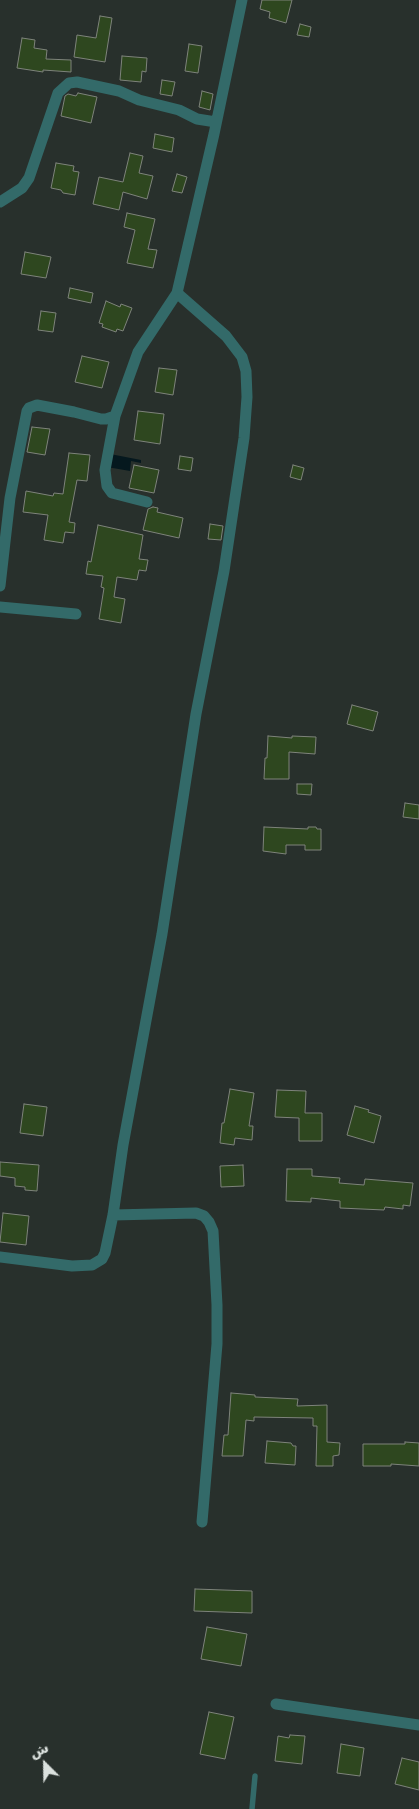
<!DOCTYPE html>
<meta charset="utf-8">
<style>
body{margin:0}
#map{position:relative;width:419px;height:1809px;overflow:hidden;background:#28302c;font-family:"DejaVu Sans",Cairo,sans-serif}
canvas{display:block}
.north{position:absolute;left:20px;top:1739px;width:50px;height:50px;-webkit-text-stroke:4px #28302c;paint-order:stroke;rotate:337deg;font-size:14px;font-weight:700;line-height:20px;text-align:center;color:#dbe1de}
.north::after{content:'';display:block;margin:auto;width:18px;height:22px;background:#dbe1de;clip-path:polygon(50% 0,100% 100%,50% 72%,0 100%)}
</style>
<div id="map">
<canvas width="419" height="1809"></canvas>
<div class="north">ش</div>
</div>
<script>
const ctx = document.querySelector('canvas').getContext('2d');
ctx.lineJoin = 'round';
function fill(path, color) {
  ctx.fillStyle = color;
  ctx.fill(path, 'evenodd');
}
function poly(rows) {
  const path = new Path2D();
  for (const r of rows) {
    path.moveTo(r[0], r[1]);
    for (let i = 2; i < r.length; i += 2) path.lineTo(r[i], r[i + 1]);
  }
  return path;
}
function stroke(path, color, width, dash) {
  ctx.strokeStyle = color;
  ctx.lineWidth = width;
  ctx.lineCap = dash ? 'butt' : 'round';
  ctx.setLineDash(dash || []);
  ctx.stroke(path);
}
const water = poly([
 [110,454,141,460,141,463,131,461,130,471,107,467]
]);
const building = poly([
 [262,0,292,0,286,23,269,18,270,12,260,9,262,0],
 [100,16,112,18,105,62,74,57,77,35,96,38,100,16],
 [300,24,311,27,309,37,297,35,300,24],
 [22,38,35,40,34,48,47,50,46,59,71,60,71,72,43,70,43,72,17,68,22,38],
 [189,44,202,46,198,73,185,71,189,44],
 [122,56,147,58,146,72,142,71,141,82,120,80,122,56],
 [162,80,175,82,172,96,160,94,162,80],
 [202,91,213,94,210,110,199,107,202,91],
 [78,93,97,97,91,123,61,116,65,96,68,94,76,96,78,93],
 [155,134,174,138,172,152,153,148,155,134],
 [130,153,143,156,139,173,153,176,147,199,123,192,119,210,93,204,99,177,123,182,130,153],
 [56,163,74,166,73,171,79,172,75,195,63,193,61,190,51,188,56,163],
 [177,174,187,177,182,193,172,191,177,174],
 [127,213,155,219,148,249,157,250,153,268,127,263,135,230,124,227,127,213],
 [25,252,51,257,46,278,21,274,25,252],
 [70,288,93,293,91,303,68,298,70,288],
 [106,301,120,307,121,304,132,308,123,331,117,329,116,332,102,327,103,324,99,323,106,301],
 [41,311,56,313,53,332,38,330,41,311],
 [82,356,109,362,102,388,75,382,82,356],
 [159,368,177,370,173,395,155,392,159,368],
 [138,411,164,414,160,444,134,440,138,411],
 [32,427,50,429,45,455,27,452,32,427],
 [69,453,90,455,87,481,77,480,69,522,75,523,74,533,65,532,63,543,44,540,48,515,23,512,26,491,53,496,54,493,63,494,69,453],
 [180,456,193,458,191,471,178,469,180,456],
 [134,465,159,470,154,493,129,488,134,465],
 [293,465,304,468,301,480,290,477,293,465],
 [153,507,158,508,157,512,183,518,179,538,143,530,148,509,153,507],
 [210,524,223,526,221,540,208,539,210,524],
 [98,525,143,535,139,559,148,560,146,571,139,570,137,580,117,577,114,597,125,599,121,623,99,619,104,588,101,587,103,576,86,574,88,561,91,562,98,525],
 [352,705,378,712,373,731,347,724,352,705],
 [268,736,292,738,292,736,316,737,315,754,289,752,289,779,264,779,265,758,267,758,268,736],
 [297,784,312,784,311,795,297,794,297,784],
 [405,803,419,805,419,819,403,817,405,803],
 [264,827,308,829,308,827,316,827,317,829,321,829,321,850,305,850,305,845,286,845,286,854,263,851,264,827],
 [230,1089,254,1093,249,1126,253,1126,252,1140,235,1138,234,1145,220,1143,222,1123,224,1123,230,1089],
 [277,1090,306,1091,305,1113,322,1113,322,1141,299,1141,299,1118,275,1117,277,1090],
 [24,1104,47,1107,43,1136,20,1133,24,1104],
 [355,1106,369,1110,368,1112,381,1116,374,1143,347,1135,355,1106],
 [0,1162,39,1165,37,1191,25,1190,25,1187,15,1186,15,1178,0,1176,0,1162],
 [243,1165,244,1186,221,1187,220,1166,243,1165],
 [287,1169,312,1169,312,1176,340,1178,339,1183,364,1185,365,1179,413,1183,410,1206,403,1205,403,1209,385,1207,384,1210,340,1208,340,1201,311,1198,311,1202,286,1201,287,1169],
 [3,1213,29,1216,26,1245,0,1242,3,1213],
 [231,1393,255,1395,255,1397,298,1399,297,1406,327,1405,327,1442,340,1443,339,1455,333,1456,333,1466,316,1466,317,1426,313,1426,313,1418,254,1417,254,1421,246,1420,243,1456,222,1456,224,1435,228,1435,231,1393],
 [267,1441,291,1443,293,1446,296,1446,295,1465,265,1463,267,1441],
 [405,1442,419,1443,419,1466,391,1464,391,1466,363,1466,363,1444,405,1444,405,1442],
 [195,1589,252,1591,252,1613,194,1611,195,1589],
 [207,1627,247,1634,241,1666,201,1659,207,1627],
 [209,1712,234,1717,225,1759,200,1754,209,1712],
 [290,1735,305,1736,302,1764,275,1761,278,1736,289,1738,290,1735],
 [341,1744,364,1748,360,1776,337,1773,341,1744],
 [402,1758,419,1762,419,1790,395,1784,402,1758]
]);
const lane = poly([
 [252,1809,255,1776]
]);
const street = poly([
 [0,202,22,188,29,178,58,93,69,83,77,82,119,91,139,100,179,110,197,119,216,122],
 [115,416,105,470,107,486,112,493,147,502],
 [0,586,10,498,27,411,29,408,37,405,74,412,101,419,106,419,115,416,138,352,177,293,214,134,242,0],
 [0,607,76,614],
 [113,1215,196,1213,204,1216,209,1222,213,1231,217,1305,217,1344,202,1522],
 [0,1257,72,1266,92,1265,102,1259,105,1253,113,1215,123,1145,162,934,196,714,224,571,244,438,247,397,246,371,242,357,226,336,177,293],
 [276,1704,419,1725]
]);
fill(water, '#05181e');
fill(building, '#2e471f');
stroke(building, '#7e837b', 1);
stroke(lane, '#336a69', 5.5);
stroke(street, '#336a69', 11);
</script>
